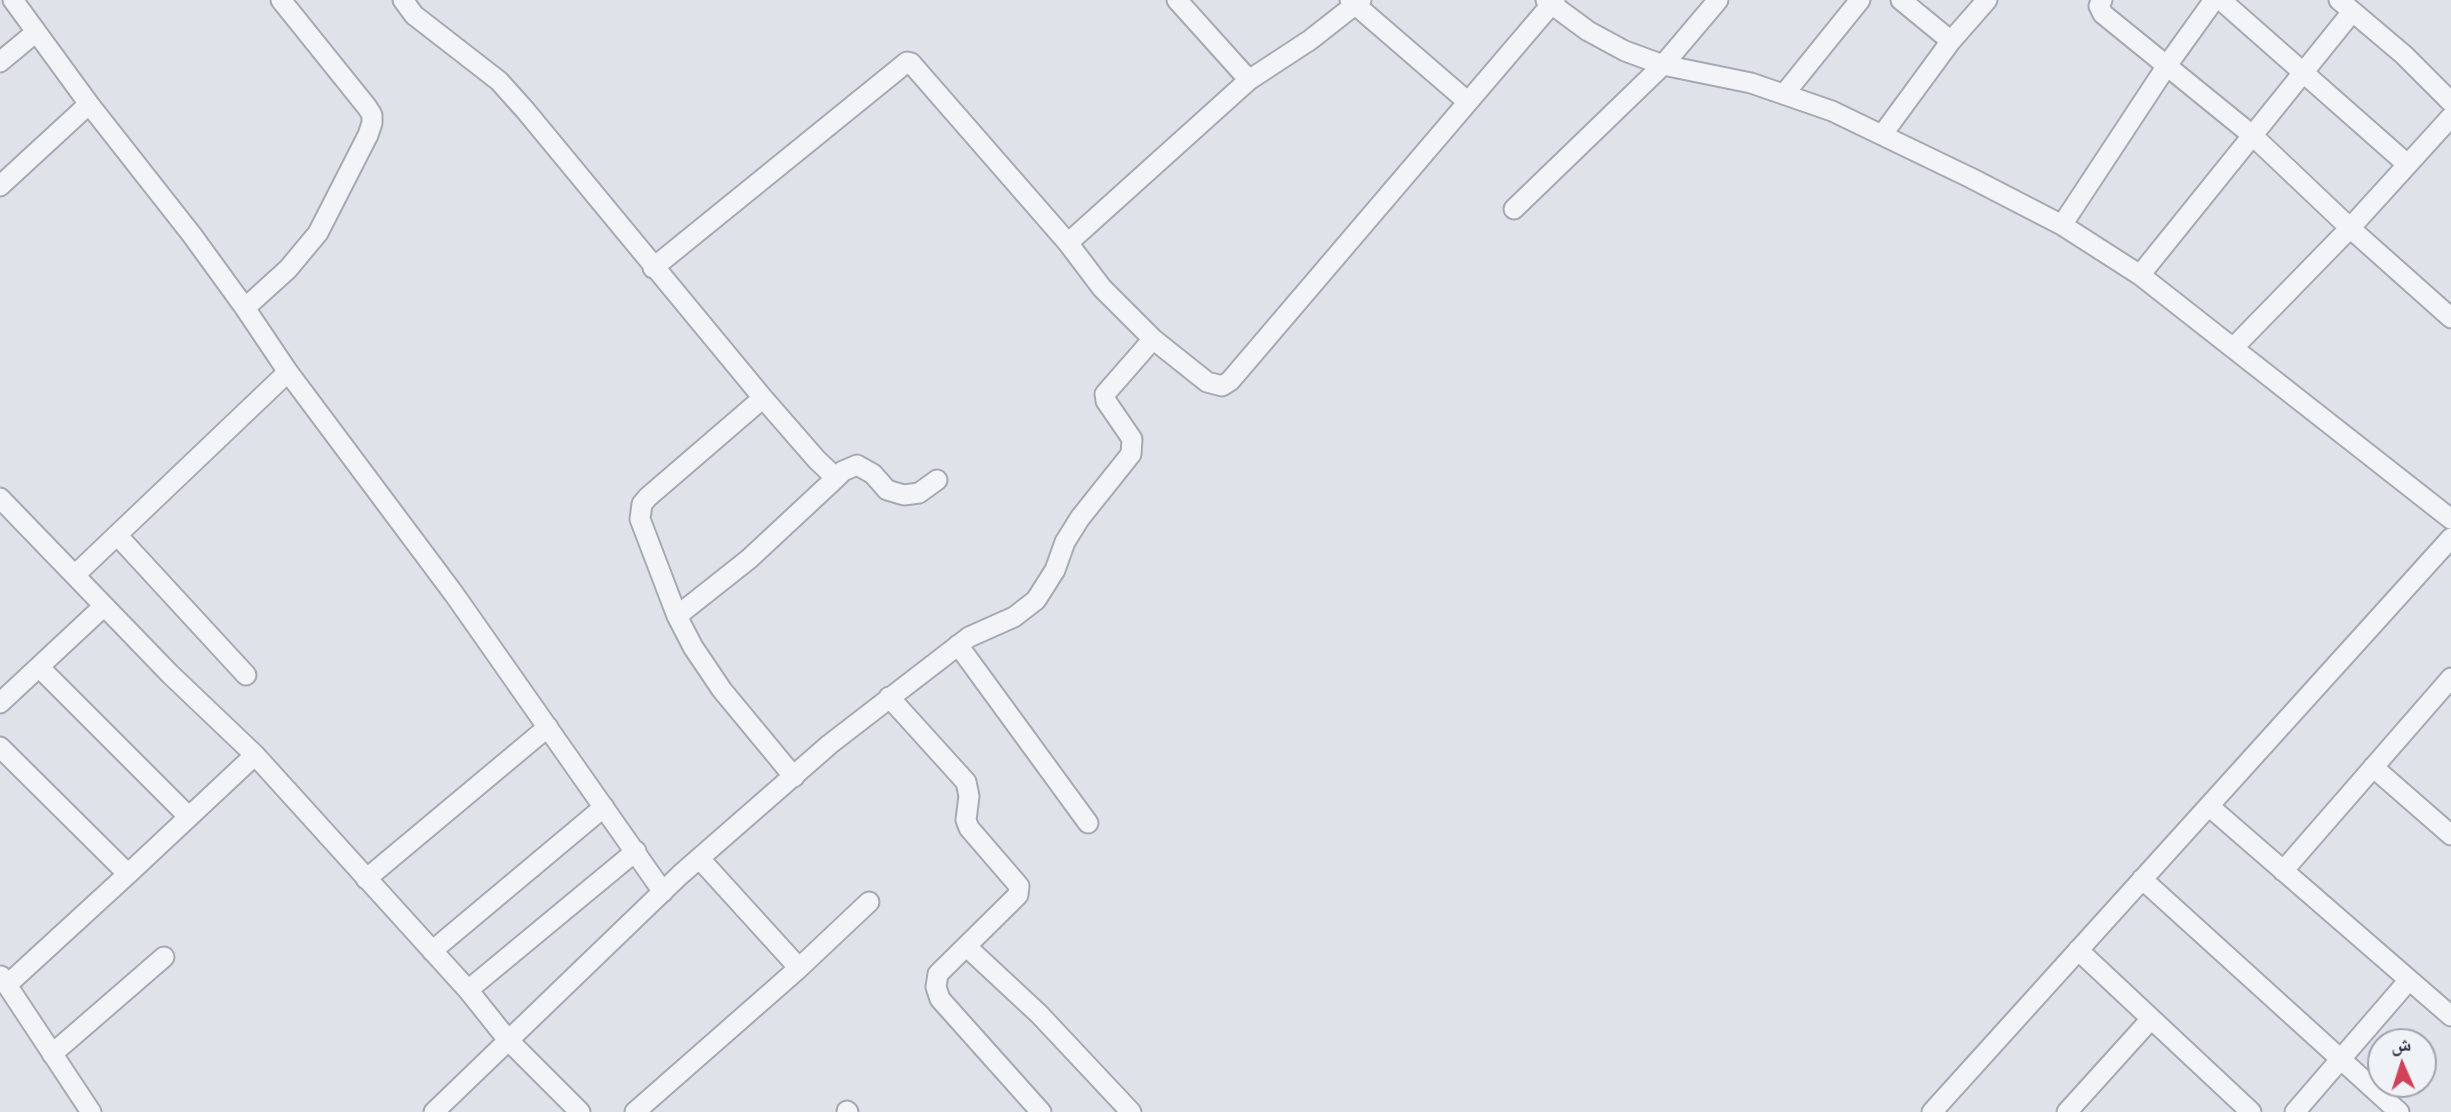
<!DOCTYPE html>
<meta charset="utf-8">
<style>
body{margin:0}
#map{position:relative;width:2451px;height:1112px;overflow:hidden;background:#dfe3e9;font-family:"PT Sans Narrow","Noto Naskh Arabic",sans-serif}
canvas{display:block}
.north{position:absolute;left:2367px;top:1028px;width:70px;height:70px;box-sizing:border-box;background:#eff2f6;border:2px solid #9fa4ad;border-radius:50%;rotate:357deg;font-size:19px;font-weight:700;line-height:28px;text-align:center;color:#283040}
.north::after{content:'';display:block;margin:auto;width:24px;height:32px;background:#d04257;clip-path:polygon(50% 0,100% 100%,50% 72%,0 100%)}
</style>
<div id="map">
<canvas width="2451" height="1112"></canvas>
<div class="north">ش</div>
</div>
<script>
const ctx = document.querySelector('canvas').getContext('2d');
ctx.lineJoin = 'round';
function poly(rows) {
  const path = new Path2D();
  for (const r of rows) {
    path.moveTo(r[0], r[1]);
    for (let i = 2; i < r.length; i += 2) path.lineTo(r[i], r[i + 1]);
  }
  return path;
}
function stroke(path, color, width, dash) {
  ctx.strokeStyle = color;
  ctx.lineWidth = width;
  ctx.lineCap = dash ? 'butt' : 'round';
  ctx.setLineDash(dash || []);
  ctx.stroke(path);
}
const minor = poly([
 [13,0,89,104,192,235,245,308,288,372,454,594,663,892],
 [403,0,414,15,499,81,525,110,763,398,817,460,836,478,843,471,857,465,873,474,887,490,904,495,919,493,937,480],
 [1177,0,1249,80],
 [1350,0,1468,102],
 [1546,0,1588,31,1625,51,1663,65,1751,83,1832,111,1971,178,2062,225,2140,275,2451,519],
 [1901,0,1951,41],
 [2102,0,2099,6,2103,14,2252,135,2350,228,2451,318],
 [2221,0,2407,164],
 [2339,0,2404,55,2451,102],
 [0,62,36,32],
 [1785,93,1860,0],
 [1882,135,1951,41,1987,0],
 [0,186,89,104],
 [1514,209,1663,65,1718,0],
 [2062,225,2168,64,2214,0],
 [1068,243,1249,80,1310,40,1361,0],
 [653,268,907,62,911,63,1068,243,1102,288,1153,339,1207,382,1222,386,1230,381,1555,0],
 [2140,275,2352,12],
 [245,308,288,269,318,233,368,135,372,123,372,115,367,107,281,0],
 [2234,347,2350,228,2451,117],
 [763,398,648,497,642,504,640,519,677,616,693,647,722,690,794,777],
 [0,498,170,674,255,755,468,990,508,1040,580,1112],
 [117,535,246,675],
 [76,574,288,372],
 [677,616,749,559,836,478],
 [958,645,1088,823],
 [39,667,189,817],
 [889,697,966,782,969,796,966,820,969,828,1019,886,1018,895,938,974,936,987,940,999,1041,1112],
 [0,703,104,606],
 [0,747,128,874,7,985],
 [2373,767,2451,835],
 [2210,807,2451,1016],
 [699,858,799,968],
 [2283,871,2451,678],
 [128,874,255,755],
 [366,879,548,727],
 [2142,879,2399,1112],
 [967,947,1039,1014,1131,1112],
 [2078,950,2251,1112],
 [432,951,604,807],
 [1,976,91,1112],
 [468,990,636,851],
 [52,1054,164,957],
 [847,1111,848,1112],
 [434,1112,680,875,830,744,969,637,1014,617,1036,600,1055,570,1065,542,1080,518,1131,454,1132,439,1106,401,1105,394,1153,339],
 [635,1112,799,968,869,902],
 [1932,1112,2451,538],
 [2067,1112,2151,1019],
 [2295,1112,2409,980]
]);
stroke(minor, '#a4aab3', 23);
stroke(minor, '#f2f4f7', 19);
</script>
